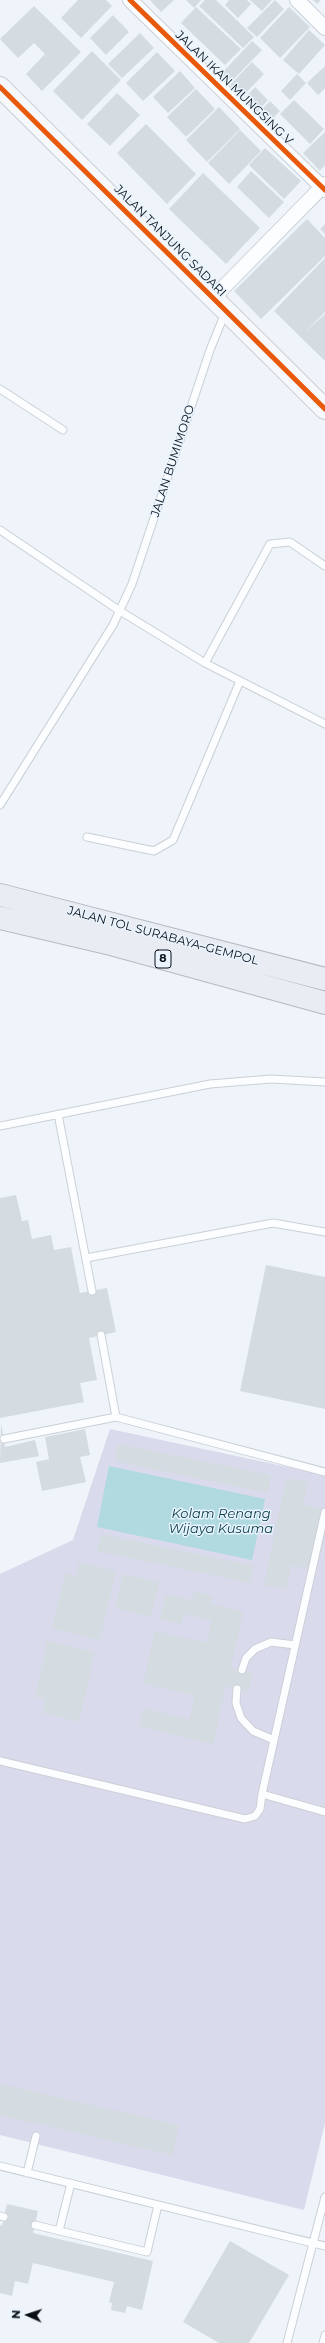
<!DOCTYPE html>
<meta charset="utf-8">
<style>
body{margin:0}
#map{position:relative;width:325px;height:2343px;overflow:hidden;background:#eef4fa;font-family:Montserrat,sans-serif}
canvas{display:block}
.north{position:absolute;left:8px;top:2295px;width:40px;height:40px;-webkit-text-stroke:3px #e9f4ff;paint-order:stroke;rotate:273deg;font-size:11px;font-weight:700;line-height:16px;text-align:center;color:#0a1016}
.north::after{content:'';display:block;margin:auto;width:14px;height:18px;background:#0a1016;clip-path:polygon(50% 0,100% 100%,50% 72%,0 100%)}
</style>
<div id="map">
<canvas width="325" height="2343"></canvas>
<div class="north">N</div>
</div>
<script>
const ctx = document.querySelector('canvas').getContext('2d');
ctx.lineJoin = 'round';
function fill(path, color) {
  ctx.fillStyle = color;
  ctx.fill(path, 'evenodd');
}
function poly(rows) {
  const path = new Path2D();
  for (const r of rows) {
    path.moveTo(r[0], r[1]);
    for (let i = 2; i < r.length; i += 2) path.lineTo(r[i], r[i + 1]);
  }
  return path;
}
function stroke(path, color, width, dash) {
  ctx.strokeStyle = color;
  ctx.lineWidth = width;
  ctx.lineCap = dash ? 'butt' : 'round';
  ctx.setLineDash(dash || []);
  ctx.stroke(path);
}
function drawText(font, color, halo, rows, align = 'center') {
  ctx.font = font + ' Montserrat,sans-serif';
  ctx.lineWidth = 3;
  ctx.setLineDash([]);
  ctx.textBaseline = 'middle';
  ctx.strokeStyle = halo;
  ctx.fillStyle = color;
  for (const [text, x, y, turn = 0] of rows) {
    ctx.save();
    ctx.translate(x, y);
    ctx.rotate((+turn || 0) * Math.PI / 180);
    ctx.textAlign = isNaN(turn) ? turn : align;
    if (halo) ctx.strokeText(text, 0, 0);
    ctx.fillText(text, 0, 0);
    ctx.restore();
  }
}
const green = poly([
 [110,1429,325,1475,325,2123,304,2210,0,2135,0,1574,73,1540]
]);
const water = poly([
 [109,1466,265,1499,252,1560,97,1527]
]);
const building = poly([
 [78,0,106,0,112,6,81,38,61,18],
 [150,0,174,0,161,12],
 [186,0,201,0,194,8],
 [205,0,216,0,254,37,243,48,199,6],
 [229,0,247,0,251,4,238,18,225,5],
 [250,0,272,0,262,11],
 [275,0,284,9,257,37,247,28],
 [313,0,321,0,317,4],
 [34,6,81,52,42,91,26,74,45,54,34,43,18,58,0,39],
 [196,7,241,49,225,65,181,23],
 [289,7,310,27,280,58,260,38],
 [113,15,129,32,106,55,90,38],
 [309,30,325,45,299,74,283,60],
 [140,33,154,48,122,78,108,64],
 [252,41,262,50,230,83,221,74],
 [92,51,121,80,82,120,53,91],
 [157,52,175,71,143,101,126,83],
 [252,62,264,74,242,97,230,85],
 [325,66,325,88,318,95,307,83],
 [180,71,195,88,168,113,153,97],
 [297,74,306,83,290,100,281,91],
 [255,87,268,100,257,112,243,100],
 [196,89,215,109,186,137,167,117],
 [117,93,140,115,110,146,87,124],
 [294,100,324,129,310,144,280,114],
 [270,101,280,111,265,126,255,116],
 [219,107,240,129,207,162,186,140],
 [146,124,196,174,167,204,117,153],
 [240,130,261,151,229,184,208,163],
 [325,132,325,165,320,171,303,153],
 [265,148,301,181,284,199,249,165],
 [251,171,284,202,269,218,237,187],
 [203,173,260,228,226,264,169,209],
 [307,219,325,238,325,256,261,319,234,291],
 [325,224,325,234,320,229],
 [325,258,325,312,304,333,325,314,325,361,274,311],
 [16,1195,22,1221,28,1220,32,1239,51,1235,54,1250,71,1247,80,1293,107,1288,116,1332,89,1338,97,1380,80,1383,84,1402,0,1418,0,1198],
 [266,1265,325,1277,325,1409,240,1391],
 [1,1423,5,1447,35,1440,39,1456,0,1463],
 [85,1429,90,1455,80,1457,86,1482,42,1491,36,1462,49,1459,45,1437],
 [118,1444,271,1475,268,1493,115,1461],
 [286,1478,308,1482,303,1505,321,1508,308,1569,291,1565,286,1589,264,1585],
 [101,1534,254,1566,250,1583,97,1551],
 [79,1562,116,1571,100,1640,52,1628,65,1573,76,1576],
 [123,1574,159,1582,151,1617,115,1608],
 [194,1591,213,1596,211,1604,243,1612,231,1667,253,1672,248,1692,226,1686,213,1744,138,1726,143,1708,189,1719,195,1695,143,1684,155,1631,207,1643,212,1621,184,1614,181,1624,160,1619,166,1594,192,1600],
 [47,1641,95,1652,79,1722,42,1713,45,1699,35,1697],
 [0,2084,179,2125,172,2155,0,2115],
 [7,2204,38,2211,33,2233,153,2261,142,2310,127,2306,125,2313,111,2310,112,2303,109,2302,114,2282,33,2263,28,2284,15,2281,12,2296,0,2293,0,2225,2,2226],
 [230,2241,289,2275,249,2343,219,2343,183,2322]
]);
const lane = poly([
 [0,389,63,430],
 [0,530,120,611,205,663,325,724],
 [205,663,270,544,290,542,325,566],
 [0,805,113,625,132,584,210,350,225,313],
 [87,837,154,851,173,840,240,681],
 [58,1114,92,1291],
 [0,1126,210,1084,271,1079,325,1082],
 [86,1258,273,1223,325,1232],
 [101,1335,116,1417,325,1472],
 [4,1439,116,1417],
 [325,1512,262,1794,325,1812],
 [242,1670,246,1658,255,1649,271,1642,295,1645],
 [237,1689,236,1703,241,1718,253,1731,274,1740],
 [0,1761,245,1819,255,1816,260,1809,262,1794],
 [0,2166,325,2246],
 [27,2173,36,2136],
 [0,2216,4,2217],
 [35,2225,147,2252,158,2205],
 [59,2231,71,2183],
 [287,2343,325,2197],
 [323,2343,325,2335]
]);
const street = poly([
 [130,0,325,190],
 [297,0,325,28],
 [213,298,325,184]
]);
const secondary = poly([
 [0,87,325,409]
]);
const highway = poly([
 [0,895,325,979],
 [0,918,107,943,325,1003]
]);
const cycleway = poly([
 [130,0,325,190],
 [0,87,325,409]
]);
const shields = [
 [163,959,16]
];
const shieldNames = [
 ["8",163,959]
];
const streetNames = [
 ["JALAN IKAN MUNGSING V",234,88,44],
 ["JALAN TANJUNG SADARI",170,241,45],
 ["JALAN BUMIMORO",173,461,-72],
 ["JALAN TOL SURABAYA–GEMPOL",163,936,15]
];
const waterNames = [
 ["Kolam Renang",221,1514],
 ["Wijaya Kusuma",221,1529]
];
fill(green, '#d9daec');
fill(water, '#b0d9e0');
fill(building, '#d4dce1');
stroke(lane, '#cad0d7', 9);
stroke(street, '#cad0d7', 16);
stroke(secondary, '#cad0d7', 22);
stroke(highway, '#b5bac4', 24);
stroke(lane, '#fcfdfe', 7);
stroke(street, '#fcfdfe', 14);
stroke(secondary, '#f6f8fb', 20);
stroke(highway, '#e9ecf3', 22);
stroke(cycleway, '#e8590c', 5);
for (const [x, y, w] of shields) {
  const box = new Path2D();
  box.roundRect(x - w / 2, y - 9, w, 18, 3);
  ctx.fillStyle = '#e9f4ff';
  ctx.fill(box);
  stroke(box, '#0a1016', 1);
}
drawText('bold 11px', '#0a1016', null, shieldNames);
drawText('12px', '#0a1016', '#e9f4ff', streetNames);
drawText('italic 13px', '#0c4046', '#e9f4ff', waterNames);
</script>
